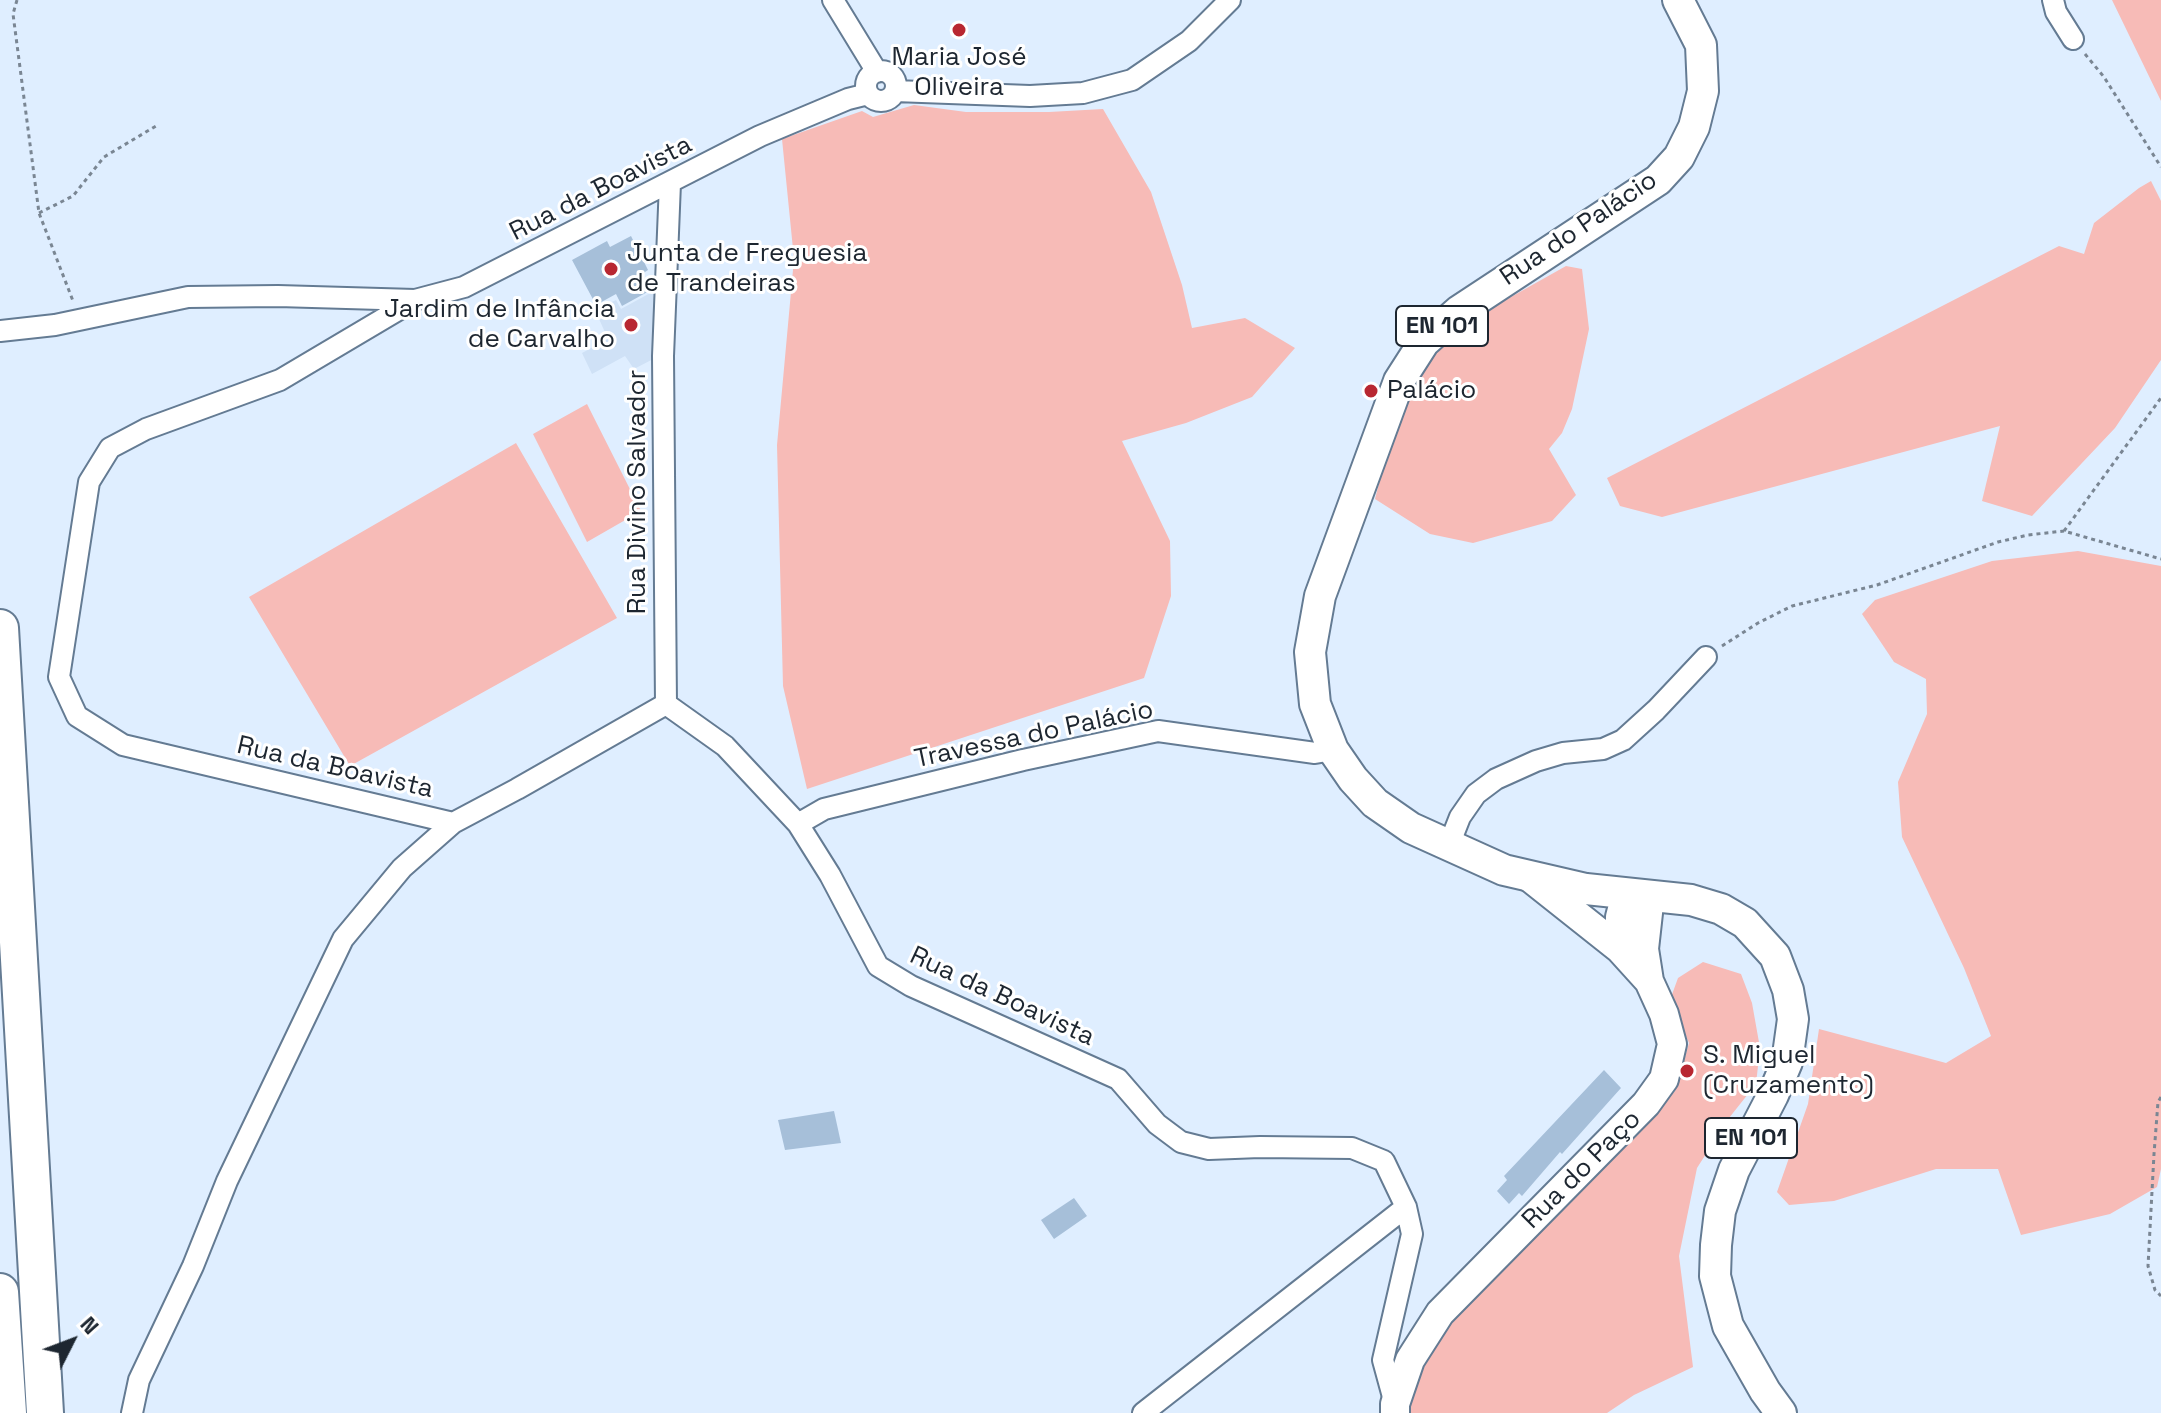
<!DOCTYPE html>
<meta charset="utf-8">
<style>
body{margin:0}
#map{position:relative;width:2161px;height:1413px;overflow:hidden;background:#dfeeff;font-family:"Space Grotesk",sans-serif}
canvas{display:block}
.north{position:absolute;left:32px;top:1301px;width:80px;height:80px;-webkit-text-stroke:6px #fff;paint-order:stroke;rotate:48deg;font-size:22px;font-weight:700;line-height:32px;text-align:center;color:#1d2630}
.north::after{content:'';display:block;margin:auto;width:28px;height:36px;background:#1d2630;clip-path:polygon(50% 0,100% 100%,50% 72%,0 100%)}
</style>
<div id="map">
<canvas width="2161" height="1413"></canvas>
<div class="north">N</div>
</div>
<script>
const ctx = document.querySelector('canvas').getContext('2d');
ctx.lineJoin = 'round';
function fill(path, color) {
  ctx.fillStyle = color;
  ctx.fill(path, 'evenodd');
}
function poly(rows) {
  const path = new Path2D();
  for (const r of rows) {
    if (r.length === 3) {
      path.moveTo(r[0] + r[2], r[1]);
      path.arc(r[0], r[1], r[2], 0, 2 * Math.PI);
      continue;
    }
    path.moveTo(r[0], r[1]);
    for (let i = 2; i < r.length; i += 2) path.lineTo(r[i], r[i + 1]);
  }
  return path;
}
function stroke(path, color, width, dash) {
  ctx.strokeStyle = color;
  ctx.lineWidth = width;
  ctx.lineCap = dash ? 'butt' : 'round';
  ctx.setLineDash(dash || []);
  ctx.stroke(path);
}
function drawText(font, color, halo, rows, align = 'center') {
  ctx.font = font + ' "Space Grotesk",sans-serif';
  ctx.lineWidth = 6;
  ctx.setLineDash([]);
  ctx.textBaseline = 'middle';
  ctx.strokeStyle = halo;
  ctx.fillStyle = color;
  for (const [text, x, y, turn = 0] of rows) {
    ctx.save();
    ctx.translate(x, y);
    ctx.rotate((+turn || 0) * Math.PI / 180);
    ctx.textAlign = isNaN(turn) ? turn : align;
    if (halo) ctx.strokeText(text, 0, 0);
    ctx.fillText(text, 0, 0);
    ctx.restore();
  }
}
const built = poly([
 [654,291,660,301,659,356,634,369,625,356,592,374,582,353,608,339,595,310,616,300,621,309]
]);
const green = poly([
 [2112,0,2161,0,2161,101],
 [914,105,966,112,1049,112,1103,109,1151,192,1182,285,1192,328,1245,318,1295,348,1252,397,1186,423,1122,441,1170,541,1171,596,1144,678,807,789,783,686,777,445,794,259,782,139,862,111,873,117],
 [2151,181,2161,201,2161,360,2115,428,2032,516,1982,501,2000,426,1662,517,1620,506,1607,478,2059,246,2084,254,2094,223,2139,188],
 [1566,266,1582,269,1589,329,1572,409,1562,433,1549,449,1576,495,1552,521,1473,543,1430,534,1375,499,1391,436,1403,401,1435,352,1470,320],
 [587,404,641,511,587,542,533,434],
 [516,443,617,618,350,766,249,597],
 [2078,551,2161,566,2161,1169,2157,1187,2110,1214,2021,1235,1998,1169,1936,1169,1834,1201,1789,1205,1777,1192,1808,1104,1819,1029,1946,1063,1991,1036,1964,968,1902,837,1898,782,1927,714,1926,679,1894,662,1862,614,1875,600,1992,561],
 [1703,962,1741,974,1752,1003,1760,1048,1756,1084,1729,1118,1697,1168,1679,1256,1693,1367,1634,1395,1607,1413,1411,1413,1410,1406,1427,1348,1469,1298,1636,1135,1675,1091,1689,1043,1670,1000,1678,978]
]);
const building = poly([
 [631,236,648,270,642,274,651,290,622,306,616,294,596,305,572,260,607,241,610,247],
 [1604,1070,1621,1088,1562,1154,1560,1152,1522,1196,1519,1193,1509,1204,1497,1191,1507,1180,1504,1176],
 [834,1111,841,1143,785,1150,778,1120],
 [1074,1198,1087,1216,1054,1239,1041,1220]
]);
const path = poly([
 [17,0,13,14,39,213,73,301],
 [2085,54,2104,77,2161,167],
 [39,213,73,196,104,157,156,126],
 [2064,531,2161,398],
 [1722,646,1758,623,1792,606,1877,585,1998,542,2028,535,2064,531,2161,559],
 [2161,1097,2158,1102,2154,1154,2148,1266,2155,1290,2161,1296]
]);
const street = poly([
 [833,0,877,72],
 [2053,0,2056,12,2073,39],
 [881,86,15],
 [895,91,1030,96,1083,93,1132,80,1189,41,1230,0],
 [868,94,848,99,760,136,464,287,415,300,280,380,146,429,110,448,89,482,59,677,77,716,123,745,453,823,517,789,666,704,725,746,798,824,830,875,878,966,911,986,1118,1079,1157,1124,1181,1142,1209,1149,1260,1147,1352,1148,1384,1161,1406,1207,1412,1234,1383,1360,1395,1404],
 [0,331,55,325,188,297,278,296,415,300],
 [666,704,663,356,670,183],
 [798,824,824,809,1023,760,1158,731,1315,753,1333,750],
 [1449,845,1460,817,1476,794,1496,779,1536,761,1563,753,1603,749,1623,740,1656,710,1706,657],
 [132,1413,139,1380,193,1266,227,1181,343,939,402,868,453,823],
 [1143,1413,1406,1207]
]);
const secondary = poly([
 [1528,876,1620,949,1649,981],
 [1620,949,1620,917,1626,894],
 [1395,1413,1395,1404,1410,1360,1440,1313,1646,1104,1664,1079,1672,1044,1664,1014,1649,981,1644,949,1650,895]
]);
const primary = poly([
 [1678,0,1701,45,1703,91,1694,127,1679,157,1658,180,1459,311,1424,342,1399,381,1320,596,1310,652,1315,704,1333,750,1353,779,1375,803,1411,828,1504,870,1586,889,1691,900,1721,909,1745,923,1775,956,1788,990,1793,1019,1787,1062,1773,1095,1734,1170,1720,1211,1716,1245,1715,1276,1728,1326,1765,1391,1781,1413]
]);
const highway = poly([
 [0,628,45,1413],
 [0,1292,8,1413]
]);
const markers = [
 [959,30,8,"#b82731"],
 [611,269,8,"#b82731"],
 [631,325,8,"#b82731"],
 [1371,391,8,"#b82731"],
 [1687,1071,8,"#b82731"]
];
const shields = [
 [1442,326,92],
 [1751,1138,92]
];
const shieldNames = [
 ["EN 101",1442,326],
 ["EN 101",1751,1138]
];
const poiNames = [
 ["Maria José",959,58,"center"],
 ["Oliveira",959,88,"center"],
 ["Junta de Freguesia",627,254],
 ["de Trandeiras",627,284],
 ["Jardim de Infância",615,310,"right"],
 ["de Carvalho",615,340,"right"],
 ["Palácio",1387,391],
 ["S. Miguel",1703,1056],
 ["(Cruzamento)",1703,1086]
];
const streetNames = [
 ["Rua da Boavista",601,189,-27],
 ["Rua do Palácio",1579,229,-34],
 ["Rua Divino Salvador",638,492,-90],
 ["Travessa do Palácio",1034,735,-12],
 ["Rua da Boavista",335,768,13],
 ["Rua da Boavista",1002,997,25],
 ["Rua do Paço",1582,1170,-45]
];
fill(built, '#cfe1f6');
fill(green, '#f7bbb7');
fill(building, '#a6bfd9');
stroke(street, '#647b93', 24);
stroke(secondary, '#647b93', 32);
stroke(primary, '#647b93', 34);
stroke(highway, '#647b93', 40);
stroke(path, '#7a8693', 3, [4, 4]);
stroke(street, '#fff', 20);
stroke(secondary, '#fff', 28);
stroke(primary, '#fff', 30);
stroke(highway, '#fff', 36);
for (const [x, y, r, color] of markers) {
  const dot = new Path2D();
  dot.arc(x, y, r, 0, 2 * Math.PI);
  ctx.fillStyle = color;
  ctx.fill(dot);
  stroke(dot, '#fff', 3);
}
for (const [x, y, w] of shields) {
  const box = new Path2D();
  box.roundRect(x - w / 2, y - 20, w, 40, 6);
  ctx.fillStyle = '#fff';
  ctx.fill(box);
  stroke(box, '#1d2630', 2);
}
drawText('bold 24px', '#1d2630', null, shieldNames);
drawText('26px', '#1d2630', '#fff', poiNames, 'left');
drawText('26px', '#1d2630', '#fff', streetNames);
</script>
